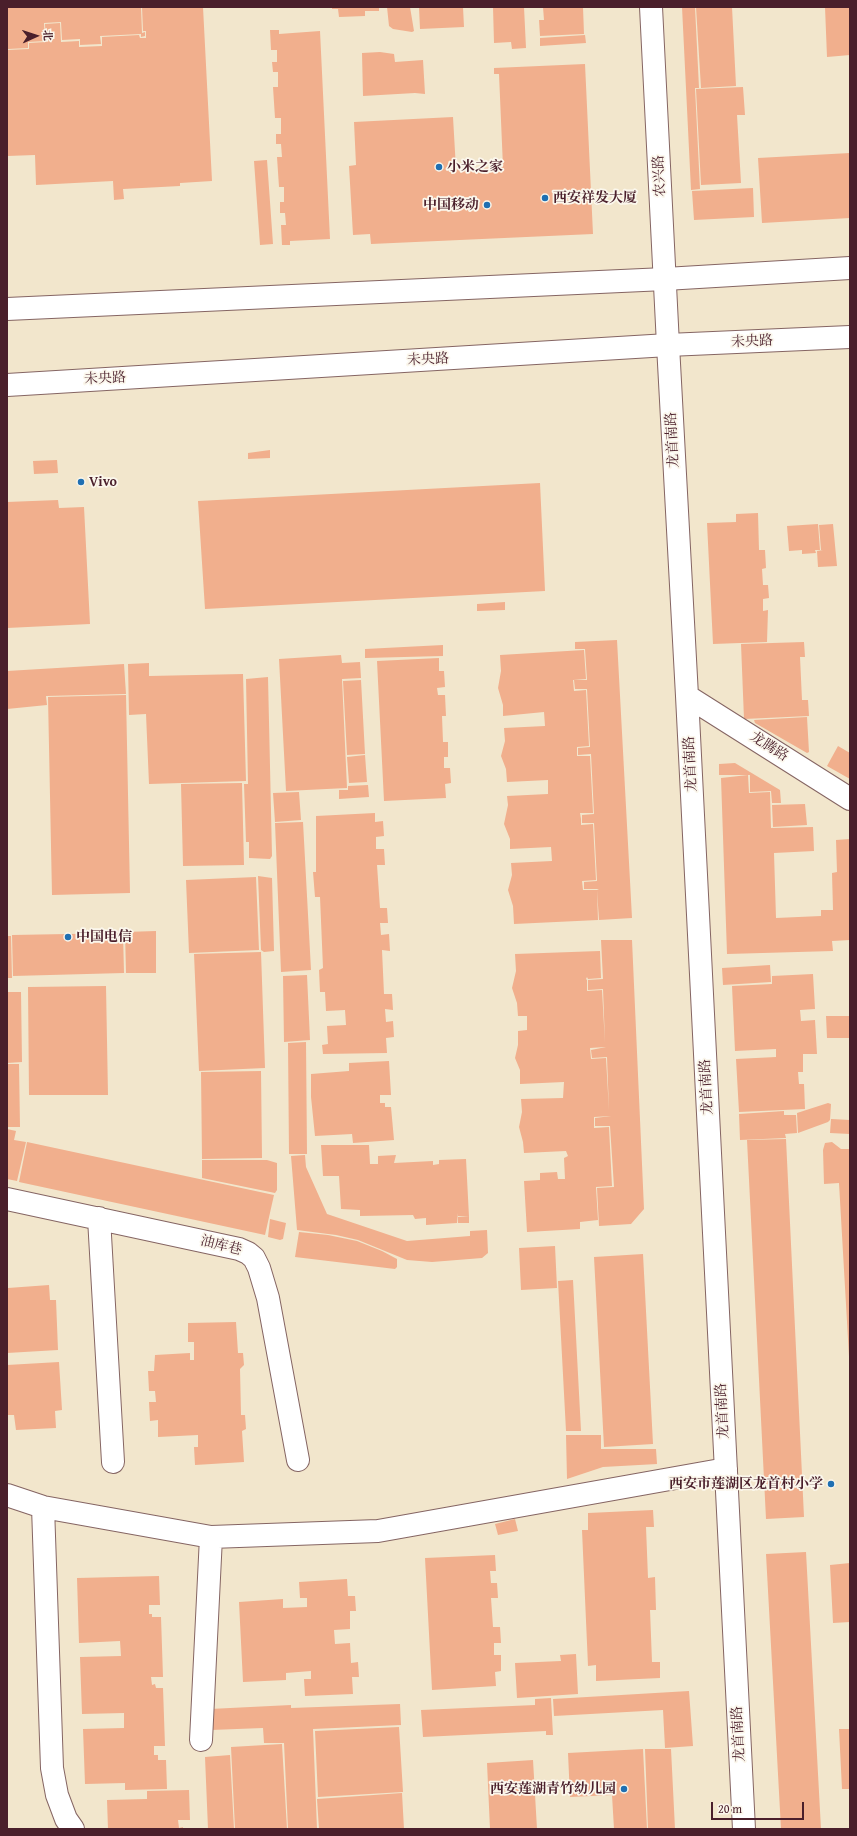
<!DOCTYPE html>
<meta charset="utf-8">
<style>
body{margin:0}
#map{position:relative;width:857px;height:1836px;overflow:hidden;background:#f2e6cc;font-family:"Gentium Book Plus","Noto Serif SC",serif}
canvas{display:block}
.frame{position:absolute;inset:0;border:8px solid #4a1f2b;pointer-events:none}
.north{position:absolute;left:16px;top:16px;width:40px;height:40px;-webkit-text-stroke:3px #fbf7ec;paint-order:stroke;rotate:87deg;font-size:11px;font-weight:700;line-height:16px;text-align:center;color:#4a1f2b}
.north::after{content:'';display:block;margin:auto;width:14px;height:18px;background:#4a1f2b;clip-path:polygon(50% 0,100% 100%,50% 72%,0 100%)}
.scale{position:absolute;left:711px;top:1802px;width:93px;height:18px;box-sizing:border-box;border:2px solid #4a1f2b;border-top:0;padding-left:5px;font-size:12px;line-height:14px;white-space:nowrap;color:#4a1f2b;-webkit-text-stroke:3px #fbf7ec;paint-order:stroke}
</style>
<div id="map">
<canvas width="857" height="1836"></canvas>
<div class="frame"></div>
<div class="north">北</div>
<div class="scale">20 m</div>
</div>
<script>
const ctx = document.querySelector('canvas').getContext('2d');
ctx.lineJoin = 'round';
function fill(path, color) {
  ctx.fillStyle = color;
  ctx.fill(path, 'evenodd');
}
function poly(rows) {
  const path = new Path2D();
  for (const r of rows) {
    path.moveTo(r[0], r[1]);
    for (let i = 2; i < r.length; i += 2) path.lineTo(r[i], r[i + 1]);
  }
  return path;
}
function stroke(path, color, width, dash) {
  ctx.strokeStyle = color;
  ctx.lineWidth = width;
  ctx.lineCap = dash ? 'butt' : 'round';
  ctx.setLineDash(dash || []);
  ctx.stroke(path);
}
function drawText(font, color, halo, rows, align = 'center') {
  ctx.font = font + ' "Gentium Book Plus","Noto Serif SC",serif';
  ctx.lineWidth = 3.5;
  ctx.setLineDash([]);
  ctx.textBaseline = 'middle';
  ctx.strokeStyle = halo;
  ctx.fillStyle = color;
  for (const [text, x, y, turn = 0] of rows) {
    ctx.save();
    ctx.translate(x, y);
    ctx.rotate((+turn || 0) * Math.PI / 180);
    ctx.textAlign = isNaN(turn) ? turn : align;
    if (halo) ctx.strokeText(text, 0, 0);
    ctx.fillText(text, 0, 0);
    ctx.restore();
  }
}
const building = poly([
 [7,7,141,7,142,33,145,32,145,36,141,37,141,34,100,36,101,44,80,45,80,39,62,40,61,22,44,23,45,41,28,42,28,48,8,49],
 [142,7,203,7,212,181,180,183,180,186,123,189,124,199,114,200,113,181,36,185,35,155,7,156,7,50,29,49,29,43,46,42,45,24,60,23,61,42,79,41,79,47,102,46,102,37,139,35,140,38,146,38,146,31,143,31],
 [332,7,379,7,379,11,365,11,365,16,339,17,338,9,332,9],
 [387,7,410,7,414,31,412,32,393,29,389,26],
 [419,7,463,7,464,27,420,29],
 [493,7,524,7,526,48,512,49,511,42,494,43],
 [543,7,583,7,584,34,540,36,539,20,544,20],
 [682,7,695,7,699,88,695,88,700,189,691,190],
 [696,7,732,7,736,86,701,88],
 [825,7,850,7,850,55,827,57],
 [270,30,279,30,279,34,320,31,330,239,290,241,290,245,282,245,281,225,286,225,285,213,280,213,280,202,284,202,284,187,279,187,277,157,282,157,281,144,276,144,276,134,281,134,281,118,275,118,273,87,278,87,278,72,273,72,272,62,277,62,277,50,271,50],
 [585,35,586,43,540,46,540,38],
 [380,52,394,54,395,62,423,60,425,94,415,93,363,96,362,53],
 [585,64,593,234,371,244,370,234,353,235,349,166,356,165,354,122,453,117,456,169,503,167,499,74,494,74,494,68],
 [743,87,745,115,737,115,741,183,701,185,696,89],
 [850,153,850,218,762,223,758,158],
 [267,160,273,244,260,245,254,161],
 [753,188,754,217,694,220,692,191],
 [270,450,270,458,248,459,248,453],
 [57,460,58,473,34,474,33,461],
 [540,483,545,591,205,609,198,501],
 [58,500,59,508,84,507,90,624,7,628,7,502],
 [758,513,759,550,765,550,766,568,762,569,763,585,768,585,769,598,763,599,763,611,768,610,767,642,713,644,707,523,736,522,736,514],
 [818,524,820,550,815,550,816,553,802,554,802,550,789,551,787,526],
 [833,524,837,566,818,567,817,551,823,550,821,550,819,525],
 [505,602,505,610,477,611,477,604],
 [617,640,632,918,599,920,597,890,599,889,584,889,584,882,597,881,594,823,582,823,582,815,594,814,591,754,578,755,578,748,590,747,587,689,575,689,574,680,587,680,585,649,575,649,575,642],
 [804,642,805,657,800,657,802,700,808,700,809,716,744,719,741,644],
 [443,645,443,656,365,658,365,649],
 [584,650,586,679,573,680,574,691,586,690,589,746,577,747,577,756,590,756,593,813,580,813,581,819,581,825,593,824,596,880,582,881,583,890,597,890,598,920,514,924,513,906,508,890,512,875,511,863,552,861,551,847,510,849,510,839,504,824,508,805,507,796,548,794,548,780,507,782,506,769,501,756,505,741,504,728,545,726,544,712,503,716,503,705,498,688,501,671,500,655],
 [341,655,342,663,360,662,361,678,342,679,347,788,286,791,279,659],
 [439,658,439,671,444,671,445,687,437,688,438,695,445,695,446,716,442,716,443,742,448,742,448,757,444,757,444,768,450,768,451,783,445,784,446,798,384,801,377,661],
 [149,663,149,676,243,674,246,781,149,784,146,714,129,715,128,664],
 [124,664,126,694,46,696,47,705,7,709,7,671],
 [268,677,272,856,270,859,249,858,249,842,246,842,244,784,248,784,246,679],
 [361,680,365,754,347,755,343,681],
 [126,695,130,893,52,895,48,697],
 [807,717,809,752,807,753,755,723,754,720],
 [838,746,850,753,850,779,827,766],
 [365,755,367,782,349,783,347,757],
 [735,763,780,790,781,803,772,803,771,791,750,792,750,775,751,775,719,775,719,764],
 [748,775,749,793,770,792,771,828,813,827,814,851,774,853,776,918,821,916,821,910,833,910,832,873,837,872,836,840,850,839,850,940,832,941,833,951,727,954,721,778],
 [242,783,244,865,183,866,181,784],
 [368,785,369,797,339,799,339,790,348,790,348,786],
 [299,792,301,820,275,822,273,793],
 [805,804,807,825,773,827,772,805],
 [375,813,375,822,383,821,384,836,376,837,376,849,384,849,385,865,377,865,380,908,387,908,388,923,380,923,381,935,389,934,390,951,382,950,384,994,392,994,393,1010,385,1009,386,1022,393,1021,394,1037,386,1038,387,1053,323,1054,322,1045,328,1044,327,1026,346,1025,345,1010,326,1011,325,992,320,992,319,970,323,968,320,897,315,897,313,872,316,872,316,816],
 [303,822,311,970,281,972,275,823],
 [258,876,272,878,274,951,264,952,261,950],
 [256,877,259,950,189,953,186,880],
 [156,931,156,973,126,973,125,932],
 [123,933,124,973,13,976,12,935],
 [7,936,11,936,12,978,7,978],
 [601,940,632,940,644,1209,631,1224,599,1226,597,1188,614,1187,610,1126,595,1126,595,1118,611,1116,594,1117,594,1128,609,1127,612,1186,596,1187,598,1220,580,1222,580,1229,527,1232,524,1181,540,1180,540,1173,557,1172,558,1179,565,1179,564,1158,568,1156,566,1151,524,1153,523,1142,519,1127,522,1112,521,1099,563,1098,564,1082,520,1084,520,1070,515,1058,518,1045,518,1031,527,1030,527,1016,518,1016,517,1003,512,988,516,971,515,954,600,951,601,978,588,979,587,977,586,979,587,980,587,991,602,990,605,1043,603,989,588,990,588,980,603,979],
 [606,1047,591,1050,592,1058,607,1057,609,1111,606,1058,591,1059,590,1048],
 [261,952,265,1068,199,1071,194,954],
 [770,965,771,982,723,985,722,968],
 [813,974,815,1009,800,1010,801,1021,815,1020,817,1054,803,1054,803,1072,798,1072,799,1084,804,1084,805,1109,739,1112,736,1059,776,1057,776,1049,735,1051,732,986,772,984,772,976],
 [307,975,310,1040,284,1042,283,976],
 [106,986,108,1095,29,1095,28,987],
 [7,992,21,992,22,1062,7,1063],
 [826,1016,850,1016,850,1038,827,1038],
 [306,1042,307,1154,289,1154,288,1043],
 [389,1061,391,1095,380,1095,380,1103,385,1103,385,1107,391,1107,394,1140,353,1143,352,1134,315,1136,311,1097,311,1074,349,1071,349,1063],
 [7,1064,19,1064,20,1127,7,1127],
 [261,1071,262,1158,202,1159,201,1072],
 [828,1103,831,1104,830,1120,828,1122,798,1133,797,1113],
 [784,1111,784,1115,796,1115,797,1133,785,1134,786,1138,740,1140,739,1114],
 [831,1119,850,1120,850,1134,830,1133],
 [7,1129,16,1131,14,1140,26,1142,17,1181,7,1179],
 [786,1139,804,1517,766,1519,747,1140],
 [27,1142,274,1195,265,1235,19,1182],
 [832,1142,841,1149,850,1149,850,1374,839,1183,824,1184,823,1150,825,1143],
 [321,1145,369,1145,370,1164,378,1164,378,1156,396,1155,394,1163,433,1161,433,1165,439,1164,439,1160,466,1159,469,1217,458,1216,458,1213,457,1223,426,1225,426,1218,415,1219,413,1215,360,1216,360,1210,341,1209,339,1176,323,1176],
 [305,1155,306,1167,327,1214,407,1241,470,1236,470,1231,487,1230,488,1253,482,1258,432,1262,407,1260,358,1240,336,1235,297,1230,291,1156],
 [202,1160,267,1160,277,1163,277,1190,275,1193,202,1178],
 [458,1217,469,1217,469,1223,458,1223],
 [270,1219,286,1223,283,1239,280,1240,268,1237],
 [299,1232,328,1235,357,1241,382,1251,397,1259,397,1267,395,1269,295,1257],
 [555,1246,557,1288,521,1290,519,1248],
 [643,1254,653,1444,604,1447,594,1257],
 [573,1280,581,1431,566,1431,558,1281],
 [49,1285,50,1300,56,1300,58,1350,7,1353,8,1288],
 [236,1322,238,1353,243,1353,244,1365,240,1369,241,1415,245,1415,246,1429,242,1431,244,1462,195,1465,194,1447,198,1447,198,1435,158,1437,158,1420,150,1421,149,1402,156,1402,155,1391,149,1391,148,1371,154,1371,155,1355,190,1353,190,1360,194,1360,194,1342,188,1342,188,1323],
 [59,1362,62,1410,55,1411,56,1428,16,1430,14,1415,7,1415,7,1365],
 [566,1435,601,1435,601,1449,656,1449,657,1464,603,1467,567,1479],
 [653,1510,654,1527,646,1527,648,1578,655,1577,656,1610,650,1610,652,1662,660,1662,660,1678,596,1681,596,1665,588,1666,582,1530,588,1530,588,1513],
 [515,1519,518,1531,498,1535,495,1524],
 [806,1552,821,1829,781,1829,766,1554],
 [495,1555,496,1571,490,1571,491,1583,497,1583,498,1598,491,1598,493,1627,500,1627,501,1643,494,1643,494,1655,501,1655,501,1671,495,1672,496,1686,432,1690,425,1558],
 [850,1563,850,1622,833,1623,830,1565],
 [159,1576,160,1605,149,1605,149,1614,152,1614,152,1617,161,1617,163,1677,151,1677,152,1685,155,1684,156,1688,163,1688,165,1746,154,1746,154,1755,158,1755,158,1760,166,1760,167,1789,125,1790,125,1783,85,1784,83,1729,124,1728,124,1713,82,1714,80,1657,121,1656,120,1641,79,1643,77,1578],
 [347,1579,348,1596,355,1596,356,1611,350,1611,350,1629,334,1630,335,1644,350,1643,351,1663,358,1662,359,1677,352,1677,353,1694,305,1696,304,1679,311,1679,311,1671,286,1673,286,1680,243,1682,239,1602,283,1599,283,1608,307,1607,307,1598,300,1598,299,1582],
 [576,1654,578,1694,517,1698,515,1663,561,1661,560,1655],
 [689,1691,693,1746,665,1748,663,1710,554,1716,553,1699],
 [551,1698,553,1735,546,1735,546,1731,423,1737,421,1710,535,1705,535,1699],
 [400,1704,401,1725,313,1729,317,1829,288,1829,284,1743,264,1743,263,1728,211,1730,210,1709,291,1705,291,1708],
 [399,1727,403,1792,318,1797,315,1731],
 [839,1729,850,1729,850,1789,842,1789],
 [282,1744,287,1829,235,1829,231,1747],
 [643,1749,647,1829,614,1829,612,1795,570,1797,568,1753],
 [645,1749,671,1749,675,1829,648,1829],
 [230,1755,234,1829,208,1829,205,1757],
 [533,1760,537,1829,490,1829,487,1763],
 [189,1790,190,1820,178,1820,179,1828,183,1827,183,1829,108,1829,107,1800,147,1799,147,1791],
 [402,1793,404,1829,319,1829,317,1799]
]);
const minor = poly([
 [668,345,687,696,744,1829],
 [687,696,850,799],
 [7,1199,239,1249,248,1253,254,1258,259,1268,268,1298,298,1460],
 [99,1218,113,1462],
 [7,1495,43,1507,211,1537,378,1531,726,1469],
 [43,1507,52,1768,57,1795,66,1819,73,1829],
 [201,1740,211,1537]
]);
const tertiary = poly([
 [651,7,668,345]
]);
const primary = poly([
 [7,309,665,279,850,268],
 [7,385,668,345,850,337]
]);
const markers = [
 [439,167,4,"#1f6fb2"],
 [545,198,4,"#1f6fb2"],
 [487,205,4,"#1f6fb2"],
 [81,482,4,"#1f6fb2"],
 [68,937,4,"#1f6fb2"],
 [831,1484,4,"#1f6fb2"],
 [624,1789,4,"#1f6fb2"]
];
const poiNames = [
 ["小米之家",447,167],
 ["西安祥发大厦",553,198],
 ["中国移动",479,205,"right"],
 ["Vivo",89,482],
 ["中国电信",76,937],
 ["西安市莲湖区龙首村小学",823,1484,"right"],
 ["西安莲湖青竹幼儿园",616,1789,"right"]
];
const streetNames = [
 ["农兴路",660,176,-93],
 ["未央路",752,342,-3],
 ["未央路",428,360,-3],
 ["未央路",105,379,-3],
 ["龙首南路",673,440,-93],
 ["龙腾路",769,747,32],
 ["龙首南路",691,764,-93],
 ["龙首南路",707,1087,-93],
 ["油库巷",221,1246,14],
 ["龙首南路",723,1411,-93],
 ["龙首南路",739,1734,-93]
];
fill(building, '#f1af8d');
stroke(minor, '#856563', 24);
stroke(tertiary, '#856563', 24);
stroke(primary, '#856563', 24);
stroke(minor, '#fff', 22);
stroke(tertiary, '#fff', 22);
stroke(primary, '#fff', 22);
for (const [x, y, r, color] of markers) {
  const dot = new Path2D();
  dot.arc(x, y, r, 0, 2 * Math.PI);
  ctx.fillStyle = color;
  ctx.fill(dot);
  stroke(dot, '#fbf7ec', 1.5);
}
drawText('bold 14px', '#4a1f2b', '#fbf7ec', poiNames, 'left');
drawText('14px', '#4a1f2b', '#fbf7ec', streetNames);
</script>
